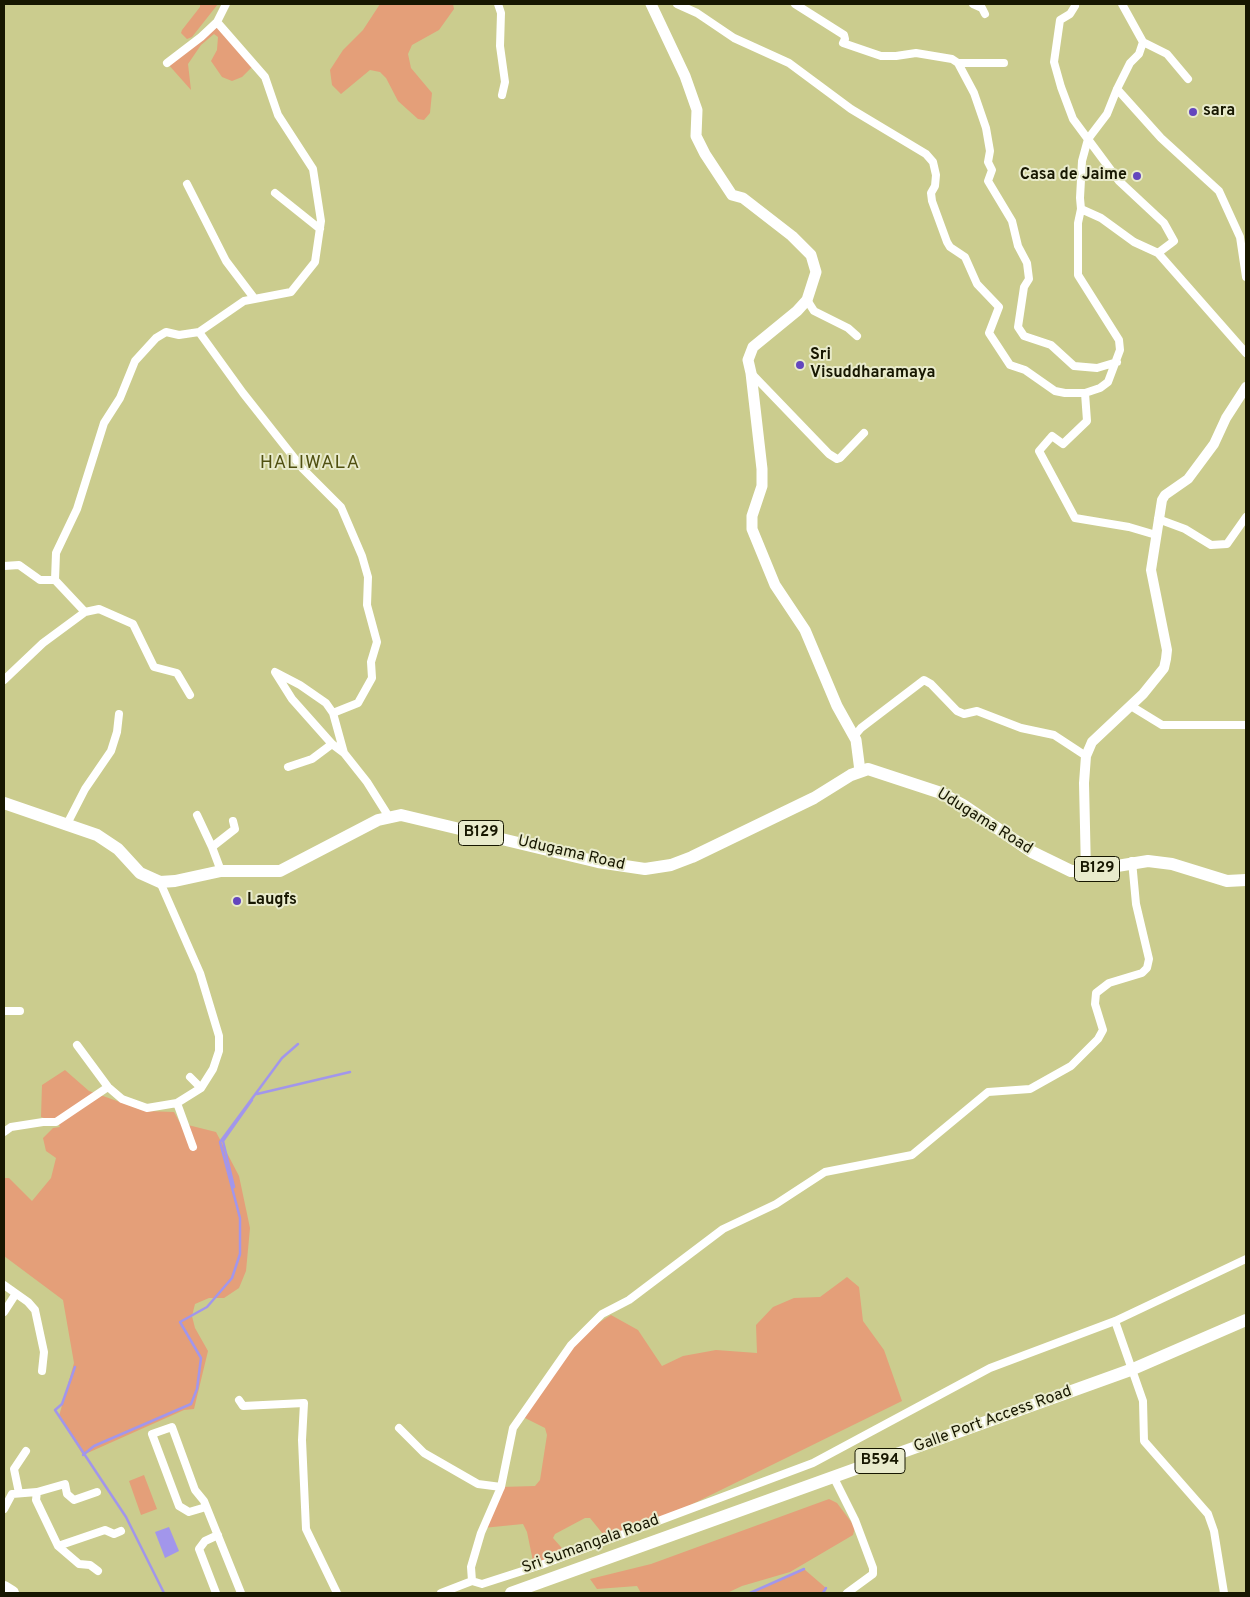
<!DOCTYPE html>
<style>
body{margin:0}
#map{position:relative;width:1250px;height:1597px;overflow:hidden;background:#cbcc8e;font-family:Overpass,sans-serif}
canvas{display:block}
.frame{position:absolute;inset:0;border:5px solid #171701;pointer-events:none}
</style>
<div id="map">
<canvas width="1250" height="1597"></canvas>
<div class="frame"></div>
</div>
<script>
const ctx = document.querySelector('canvas').getContext('2d');
ctx.lineJoin = 'round';
function fill(path, color) {
  ctx.fillStyle = color;
  ctx.fill(path, 'evenodd');
}
function poly(rows) {
  const path = new Path2D();
  for (const r of rows) {
    path.moveTo(r[0], r[1]);
    for (let i = 2; i < r.length; i += 2) path.lineTo(r[i], r[i + 1]);
  }
  return path;
}
function stroke(path, color, width, dash) {
  ctx.strokeStyle = color;
  ctx.lineWidth = width;
  ctx.lineCap = dash ? 'butt' : 'round';
  ctx.setLineDash(dash || []);
  ctx.stroke(path);
}
function drawText(font, color, halo, rows, align = 'center') {
  ctx.font = font + ' Overpass,sans-serif';
  ctx.lineWidth = 4;
  ctx.setLineDash([]);
  ctx.textBaseline = 'middle';
  ctx.strokeStyle = halo;
  ctx.fillStyle = color;
  for (const [text, x, y, turn = 0] of rows) {
    ctx.save();
    ctx.translate(x, y);
    ctx.rotate((+turn || 0) * Math.PI / 180);
    ctx.textAlign = isNaN(turn) ? turn : align;
    if (halo) ctx.strokeText(text, 0, 0);
    ctx.fillText(text, 0, 0);
    ctx.restore();
  }
}
const green = poly([
 [200,4,218,4,192,37,187,39,181,33,182,30,200,7],
 [380,4,453,4,454,9,439,30,412,45,408,54,411,68,432,93,430,113,424,120,418,119,398,101,386,78,380,72,370,70,341,94,332,85,330,70,343,50,363,30],
 [217,22,258,66,251,68,242,77,232,81,222,77,211,61,217,50,218,37,214,34,201,45,188,64,191,90,167,63],
 [65,1070,89,1091,145,1111,174,1112,180,1123,216,1132,239,1176,250,1228,246,1271,239,1288,224,1298,209,1298,195,1304,192,1316,195,1328,208,1351,194,1409,184,1410,83,1455,59,1416,74,1363,63,1300,4,1256,4,1178,9,1178,32,1201,51,1178,56,1158,46,1151,43,1138,53,1128,60,1127,58,1123,41,1117,42,1085],
 [847,1277,859,1287,863,1321,884,1350,902,1401,666,1517,607,1539,590,1518,585,1518,555,1534,553,1538,568,1555,534,1566,527,1532,523,1524,483,1528,501,1487,535,1486,540,1480,547,1435,545,1428,521,1416,584,1332,611,1315,638,1330,662,1366,683,1356,716,1350,757,1353,756,1325,773,1307,794,1298,820,1297],
 [144,1475,157,1509,141,1515,129,1481],
 [829,1499,837,1503,855,1527,853,1535,790,1572,742,1586,727,1593,641,1593,637,1586,597,1589,590,1579,651,1564],
 [804,1569,826,1588,823,1593,750,1593]
]);
const water = poly([
 [169,1527,179,1551,165,1558,155,1532]
]);
const stream = poly([
 [257,1094,350,1072],
 [234,1187,223,1141,252,1100],
 [75,1367,62,1404,55,1410,126,1517,164,1593],
 [83,1455,94,1446,191,1404,197,1389,201,1358,180,1322,207,1307,232,1278,240,1254,240,1218,220,1142,282,1058,298,1044],
 [750,1593,804,1569],
 [823,1593,826,1588]
]);
const minor = poly([
 [498,4,501,13,500,46,505,82,502,95],
 [677,4,697,13,734,38,789,63,851,109,926,154,933,162,936,175,935,186,931,193,932,201,947,242,950,247,965,257,977,284,999,307,989,333,1010,365,1025,370,1055,391,1065,393,1085,393,1100,388,1108,382,1120,350,1119,340,1078,275,1078,223,1081,209,1080,198,1082,161,1088,139,1107,114,1117,89,1130,63,1139,54,1143,42],
 [795,4,844,35,845,39,843,43,881,56,896,56,916,53,952,59,958,63,974,93,986,128,990,151,988,162,992,170,988,181,1012,221,1018,246,1027,263,1029,279,1024,287,1018,327,1024,336,1051,345,1074,366,1097,368,1117,362],
 [973,4,982,8,985,14],
 [1122,4,1143,42,1167,54,1188,79],
 [1075,6,1070,14,1060,20,1054,62,1061,87,1073,119,1119,181,1164,223,1174,241,1158,253],
 [167,63,201,37,217,22,226,4],
 [958,63,1004,63],
 [1117,89,1161,138,1219,191,1240,237,1246,277],
 [187,184,226,261,254,298],
 [275,193,320,229],
 [1081,209,1101,218,1134,242,1158,253,1246,353],
 [807,300,814,311,848,328,857,336],
 [199,332,243,393,303,469,341,507,362,556,368,577,367,605,377,642,371,662,372,678,358,703,333,713],
 [751,373,829,454,837,459,840,458,864,433],
 [1085,393,1087,421,1063,444,1052,436,1039,451,1075,518,1129,527,1156,535],
 [1158,519,1185,529,1211,545,1227,544,1246,517],
 [4,566,19,565,40,580,55,580],
 [85,612,55,580,56,553,77,509,104,423,120,398,135,361,156,338,166,332,179,335,199,332,244,301,291,292,315,262,321,221,313,169,278,115,265,77,217,22],
 [4,680,43,643,85,612,99,609,133,624,154,667,177,673,190,695],
 [1131,706,1162,725,1246,725],
 [856,740,856,734,861,728,924,680,931,684,957,711,964,714,977,711,1021,728,1054,735,1086,756],
 [344,753,333,713,326,703,300,685,275,672,292,699,332,744,344,753,367,782,389,817],
 [288,767,312,759,332,744],
 [197,815,212,847],
 [66,826,85,789,111,751,117,732,119,714],
 [221,871,212,847,235,829,233,821],
 [4,1011,20,1011],
 [77,1045,108,1087,122,1099,147,1108,177,1103,201,1088,213,1069,219,1051,219,1036,200,973,160,882],
 [190,1077,201,1088],
 [177,1103,193,1147],
 [4,1132,11,1127,43,1122,56,1122,108,1087],
 [4,1285,28,1302,35,1310,44,1352,42,1371],
 [4,1312,15,1295],
 [1115,1321,1143,1401,1144,1441,1208,1514,1214,1531,1224,1593],
 [239,1400,243,1406,304,1403,302,1440,306,1529,337,1593],
 [399,1428,424,1453,478,1484,501,1487],
 [834,1478,855,1520,873,1568,873,1574,847,1593],
 [37,1492,65,1484,67,1494,74,1500,97,1492],
 [19,1493,14,1469,26,1451],
 [206,1507,189,1512,179,1506,152,1434,172,1427,195,1490,204,1501,241,1593],
 [4,1509,12,1494,37,1492,36,1500,58,1546,79,1564,90,1565,98,1571],
 [58,1546,105,1530,114,1534,121,1531],
 [472,1581,471,1567,481,1533,501,1487,513,1428,571,1345,602,1314,629,1300,723,1229,776,1204,825,1172,912,1155,988,1092,1030,1089,1071,1066,1098,1039,1103,1030,1095,1004,1096,993,1109,983,1142,973,1147,968,1149,959,1136,904,1132,861],
 [216,1593,199,1549,205,1541,218,1535],
 [441,1593,472,1581,482,1584,541,1565,813,1463,990,1368,1115,1321,1246,1259]
]);
const tertiary = poly([
 [1086,871,1084,783,1086,756,1092,742,1143,694,1164,668,1166,659,1167,650,1151,570,1162,500,1165,495,1188,479,1214,444,1226,418,1246,387]
]);
const secondary = poly([
 [651,4,685,76,697,110,696,136,705,154,732,195,743,198,792,236,811,255,816,272,807,300,797,311,753,347,748,360,751,373,762,469,762,486,752,516,752,529,775,585,805,630,837,706,856,740,860,771]
]);
const primary = poly([
 [4,803,97,835,118,849,140,873,160,882,175,881,221,871,280,871,378,820,401,815,598,862,645,869,671,865,692,857,814,798,851,775,868,769,941,793,963,805,1032,852,1071,871,1086,871,1148,861,1172,864,1227,881,1246,880],
 [511,1593,1133,1369,1246,1320]
]);
const trunk = poly([
 [4,1588,12,1593]
]);
const markers = [
 [1193,112,5,"#6346be"],
 [1137,176,5,"#6346be"],
 [800,365,5,"#6346be"],
 [237,901,5,"#6346be"]
];
const shields = [
 [481,833,45],
 [1097,869,45],
 [880,1461,50]
];
const shieldNames = [
 ["B129",481,833],
 ["B129",1097,869],
 ["B594",880,1461]
];
const poiNames = [
 ["sara",1203,112],
 ["Casa de Jaime",1127,176,"right"],
 ["Sri",810,356],
 ["Visuddharamaya",810,374],
 ["Laugfs",247,901]
];
const streetNames = [
 ["Udugama Road",984,822,32],
 ["Udugama Road",571,854,13],
 ["Galle Port Access Road",993,1420,-20],
 ["Sri Sumangala Road",591,1545,-20]
];
const quarterNames = [
 ["HALIWALA",310,464]
];
fill(green, '#e49f79');
fill(water, '#a296eb');
stroke(stream, '#a296eb', 2.5);
stroke(minor, '#fff', 8);
stroke(tertiary, '#fff', 10);
stroke(secondary, '#fff', 11);
stroke(primary, '#fff', 12);
stroke(trunk, '#fff', 14);
for (const [x, y, r, color] of markers) {
  const dot = new Path2D();
  dot.arc(x, y, r, 0, 2 * Math.PI);
  ctx.fillStyle = color;
  ctx.fill(dot);
  stroke(dot, '#e9ebcc', 2);
}
for (const [x, y, w] of shields) {
  const box = new Path2D();
  box.roundRect(x - w / 2, y - 12.5, w, 25, 4);
  ctx.fillStyle = '#e9ebcc';
  ctx.fill(box);
  stroke(box, '#171701', 1);
}
drawText('bold 15px', '#171701', null, shieldNames);
drawText('bold 16px', '#171701', '#e9ebcc', poiNames, 'left');
drawText('16px', '#171701', '#e9ebcc', streetNames);
ctx.letterSpacing = '1px';
drawText('19px', '#505011', '#e9ebcc', quarterNames);
ctx.letterSpacing = '0px';
</script>
